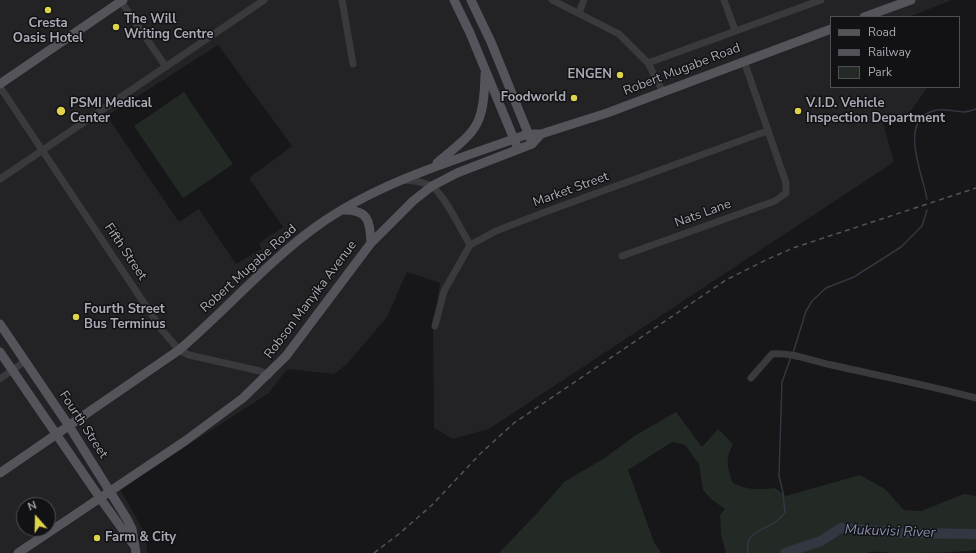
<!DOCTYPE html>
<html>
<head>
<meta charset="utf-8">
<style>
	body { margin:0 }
	#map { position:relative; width:976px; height:553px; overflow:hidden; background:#171618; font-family:"Nunito Sans",sans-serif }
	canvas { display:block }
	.legend { position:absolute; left:830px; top:16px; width:130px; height:72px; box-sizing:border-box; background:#121113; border:1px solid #4f4e54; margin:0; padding:5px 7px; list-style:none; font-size:12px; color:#aaaab6 }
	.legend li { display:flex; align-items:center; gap:8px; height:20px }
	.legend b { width:20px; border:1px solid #4f4e54 }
	.north { position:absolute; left:16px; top:497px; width:40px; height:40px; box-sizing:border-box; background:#121113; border:1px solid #4f4e54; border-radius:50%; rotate:340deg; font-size:11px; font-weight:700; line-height:16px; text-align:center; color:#aaaab6 }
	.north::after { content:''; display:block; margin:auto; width:14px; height:18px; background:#ddd449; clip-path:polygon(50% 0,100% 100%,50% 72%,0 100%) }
</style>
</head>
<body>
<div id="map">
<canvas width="976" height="553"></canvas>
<ul class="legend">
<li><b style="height:5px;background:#55545b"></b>Road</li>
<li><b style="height:5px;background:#535359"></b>Railway</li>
<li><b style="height:11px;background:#232a26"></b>Park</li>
</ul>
<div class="north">N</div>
</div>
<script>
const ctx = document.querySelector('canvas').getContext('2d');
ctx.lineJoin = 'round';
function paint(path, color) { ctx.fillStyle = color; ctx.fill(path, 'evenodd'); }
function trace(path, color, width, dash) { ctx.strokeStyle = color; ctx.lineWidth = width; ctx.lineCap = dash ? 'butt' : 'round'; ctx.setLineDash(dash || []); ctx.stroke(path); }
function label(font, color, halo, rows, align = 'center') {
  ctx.font = font + ' "Nunito Sans",sans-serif'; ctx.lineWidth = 3; ctx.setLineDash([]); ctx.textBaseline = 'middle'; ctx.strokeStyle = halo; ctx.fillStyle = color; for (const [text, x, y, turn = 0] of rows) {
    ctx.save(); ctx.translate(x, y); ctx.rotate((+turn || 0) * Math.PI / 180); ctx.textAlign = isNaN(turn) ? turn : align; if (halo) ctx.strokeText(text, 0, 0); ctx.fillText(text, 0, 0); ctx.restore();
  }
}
const built = new Path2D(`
	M0,0H952L909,17H831V87H928L908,115L883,123L894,162L489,429L453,439L434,428L433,326L440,283L407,272L387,317L347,364L334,374L287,369L269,393L120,489L146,535L147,553H0ZM218,45L292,146L249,178L283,227L259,243L261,249L236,264L199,209L179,222L107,116ZM24,505H48V529H24Z`);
const green = new Path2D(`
	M184,92L233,164L183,198L134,126Z
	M676,412L702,447L718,429L733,444C725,460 727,467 733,483C748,490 759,490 775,488L786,496L860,475L885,489L904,510L921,511L964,494L976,496V550C952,553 924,553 899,553C887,553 877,550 866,553H726L721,534L720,515L725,509L711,499L703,490L699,464L685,445L672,442L628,470L654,542L661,553H499L539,511L564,482L603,459L636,435Z`);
const stream = new Path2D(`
	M927,199C923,174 896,118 937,110C952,108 961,116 976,109
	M793,353L806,311L812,301L826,288L854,277L901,247L922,226L927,210
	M748,553C745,531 761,532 775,522C779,520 782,516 785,513L783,493L779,476L782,382L791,357`);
const river = new Path2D(`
	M785,553L821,541L841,528L905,533L976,534`);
const minor = new Path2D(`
	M120,0L166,67
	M342,0L353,64
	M552,0L619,34L648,63L663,92
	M724,0L735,30
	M579,13L584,0
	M648,63L821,0
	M0,87L162,330L179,350L189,355L260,371L269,375
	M0,179L264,0
	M404,180C413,181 423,181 431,186C444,193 462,232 470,245
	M622,256L775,201L786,193V183L744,61
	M435,326L444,291L470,245L496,231L545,212L767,131
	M751,378L772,354C792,352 812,361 832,365C880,376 928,385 976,398
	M0,379L25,361`);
const major = new Path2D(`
	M454,0L470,33L516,144
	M471,0L491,42L530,138
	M864,17L911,0
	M0,84L123,0
	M437,163C476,130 484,128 485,74
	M344,210C368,210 370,220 371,243
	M0,324L69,426L127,519L132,529L136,553
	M0,352L100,498L133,544
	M0,473L179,350C226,310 267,262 317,226C380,181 456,160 528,134H541L607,113L831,29
	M18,553L185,441L243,398L286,356L371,243L413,201L432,186L457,173L532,144L541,134`);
const rail = new Path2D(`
	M374,553L400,533L432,505L480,454L514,423L726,280L768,259L793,248L976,188`);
const markers = [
	[48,10,4,"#ddd449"],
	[116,27,4,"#ddd449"],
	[620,75,4,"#ddd449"],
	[574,98,4,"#ddd449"],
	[61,111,5,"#ddd449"],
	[798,111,4,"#ddd449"],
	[76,317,4,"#ddd449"],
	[97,538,4,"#ddd449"]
];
const poiNames = [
	["The Will",124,20],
	["Writing Centre",124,35],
	["Cresta",48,24,"center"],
	["Oasis Hotel",48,39,"center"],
	["ENGEN",612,75,"right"],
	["Foodworld",566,98,"right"],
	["PSMI Medical",70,104],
	["Center",70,119],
	["V.I.D. Vehicle",806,104],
	["Inspection Department",806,119],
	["Fourth Street",84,310],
	["Bus Terminus",84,325],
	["Farm & City",105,538]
];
const streetNames = [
	["Robert Mugabe Road",682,70,-21],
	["Market Street",571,190,-20],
	["Nats Lane",703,214,-20],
	["Fifth Street",125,252,56],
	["Robert Mugabe Road",249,269,-42],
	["Robson Manyika Avenue",311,300,-53],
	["Fourth Street",83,425,57]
];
const waterNames = [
	["Mukuvisi River",890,532,2]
];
paint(built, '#232225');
paint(green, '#232a26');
trace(stream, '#333741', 1.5);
trace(river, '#333741', 10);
trace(minor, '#3a3a3e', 7);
trace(major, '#55545b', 9);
trace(rail, '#535359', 1.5, [5, 4]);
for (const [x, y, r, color] of markers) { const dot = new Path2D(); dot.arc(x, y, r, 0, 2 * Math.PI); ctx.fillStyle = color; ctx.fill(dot); trace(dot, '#121113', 1.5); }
label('bold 13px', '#aaaab6', '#121113', poiNames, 'left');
label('13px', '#aaaab6', '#121113', streetNames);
label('italic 14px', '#858fad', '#121113', waterNames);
</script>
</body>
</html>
